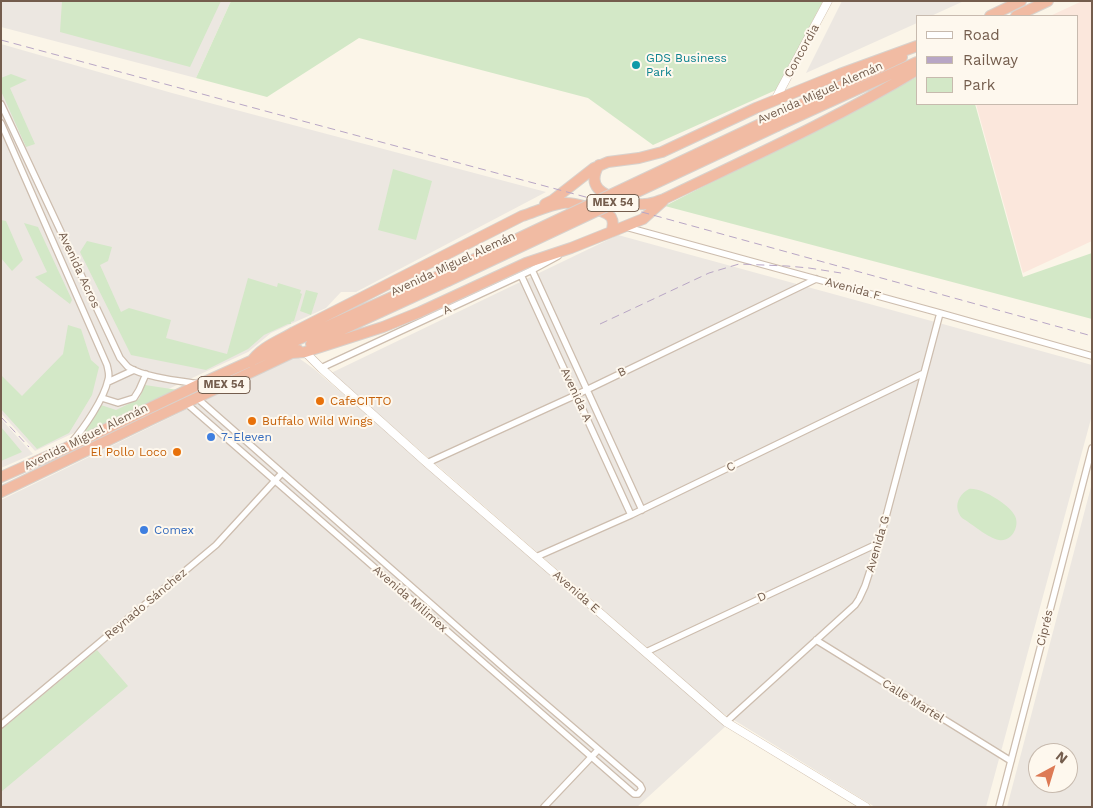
<!DOCTYPE html>
<html>
<head>
<meta charset="utf-8">
<style>
	body { margin:0 }
	#map { position:relative; width:1093px; height:808px; overflow:hidden; background:#fbf5e8; font-family:"Work Sans",sans-serif }
	canvas { display:block }
	.frame { position:absolute; inset:0; border:2px solid #745d4d; pointer-events:none }
	.legend { position:absolute; left:916px; top:15px; width:162px; height:90px; box-sizing:border-box; background:#fef8ee; border:1px solid #c7baae; margin:0; padding:6px 9px; list-style:none; font-size:15px; color:#745d4d }
	.legend li { display:flex; align-items:center; gap:10px; height:25px }
	.legend b { width:25px; border:1px solid #c7baae }
	.north { position:absolute; left:1028px; top:743px; width:50px; height:50px; box-sizing:border-box; background:#fef8ee; border:1px solid #c7baae; border-radius:50%; rotate:39deg; font-size:14px; font-weight:700; line-height:20px; text-align:center; color:#745d4d }
	.north::after { content:''; display:block; margin:auto; width:18px; height:22px; background:#dd7a55; clip-path:polygon(50% 0,100% 100%,50% 72%,0 100%) }
</style>
</head>
<body>
<div id="map">
<canvas width="1093" height="808"></canvas>
<div class="frame"></div>
<ul class="legend">
<li><b style="height:6px;background:#fff"></b>Road</li>
<li><b style="height:6px;background:#b8a6c5"></b>Railway</li>
<li><b style="height:14px;background:#d3e8c7"></b>Park</li>
</ul>
<div class="north">N</div>
</div>
<script>
const ctx = document.querySelector('canvas').getContext('2d');
ctx.lineJoin = 'round';
function paint(path, color) { ctx.fillStyle = color; ctx.fill(path, 'evenodd'); }
function trace(path, color, width, dash) { ctx.strokeStyle = color; ctx.lineWidth = width; ctx.lineCap = dash ? 'butt' : 'round'; ctx.setLineDash(dash || []); ctx.stroke(path); }
function label(font, color, halo, rows, align = 'center') {
  ctx.font = font + ' "Work Sans",sans-serif'; ctx.lineWidth = 4; ctx.setLineDash([]); ctx.textBaseline = 'middle'; ctx.strokeStyle = halo; ctx.fillStyle = color; for (const [text, x, y, turn = 0] of rows) {
    ctx.save(); ctx.translate(x, y); ctx.rotate((+turn || 0) * Math.PI / 180); ctx.textAlign = isNaN(turn) ? turn : align; if (halo) ctx.strokeText(text, 0, 0); ctx.fillText(text, 0, 0); ctx.restore();
  }
}
const commercial = new Path2D(`
	M1092,1V241L1023,273L976,104H1077V16H1050L1080,2Z`);
const industrial = new Path2D(`
	M1,1H231L196,78L1,27Z
	M842,1H964L931,16H917V23L806,73Z
	M1,44L172,93L546,192L356,292H341L326,308L271,333L248,352L35,451L1,413Z
	M618,235L1092,365V415L986,807H875L721,712L331,373Z
	M296,356L314,369L727,725L637,807H1V500Z
	M1,419L33,454L1,468Z
	M1092,483V807H1007L1032,712ZM1038,753H1068V783H1038Z`);
const green = new Path2D(`
	M62,1H221L190,67L60,32Z
	M231,1H823L776,90L653,145L588,98L359,38L267,97L196,78Z
	M11,74L27,80L10,88L35,144L26,147L1,91V78Z
	M917,77V104H975L1023,277L1092,253V319L665,206Z
	M393,169L432,181L416,240L378,230Z
	M1,220L6,221L23,260L12,271L1,258Z
	M24,223L38,227L72,300L70,304L35,277L47,272Z
	M87,241L112,247L108,261L100,265L121,312L129,308L171,320L166,338L227,354L248,278L277,287L278,283L301,290L300,293L302,294L294,321L291,322V324H288L264,335L248,349L206,370L131,355L80,252Z
	M306,290L318,293L311,315L300,311Z
	M68,325L81,329L91,360L99,367L92,395L69,433L37,449L1,409V375L22,396L63,354Z
	M145,385L178,390L81,436L101,405L116,410L139,399Z
	M1,427L22,452L1,461Z
	M969,489C981,487 1010,505 1015,516C1020,526 1012,542 999,540C988,538 972,524 962,518C953,507 958,495 969,489Z
	M97,650L128,686L1,792V730Z`);
const street = new Path2D(`
	M1,104L120,358C123,361 125,364 128,367C143,377 180,381 199,384
	M1,123L107,365C108,370 110,375 108,380C104,399 84,428 71,443
	M626,227L940,313L1092,356
	M532,270L642,510
	M521,275L631,515
	M321,368L532,270L558,256
	M108,382L134,370
	M102,398L118,403L134,398L139,390L146,374
	M186,403L634,794H638L642,789L640,785L512,675L197,398
	M427,463L576,395L816,279
	M536,557L631,515L924,373
	M816,640L1011,761
	M646,652L879,543
	M726,722L855,605L859,599L865,586L879,543L940,313
	M1,725L216,545L282,473
	M544,807L598,750
	M999,807L1092,448`);
const secondary = new Path2D(`
	M775,100L828,1
	M305,352L321,368L427,463L726,722L866,807`);
const highway = new Path2D(`
	M990,16L1021,1
	M1016,16L1048,1
	M773,118L902,57
	M777,126L917,62
	M599,165C586,187 603,195 621,200C629,203 637,205 645,204C652,204 658,201 664,199C749,158 836,119 917,70
	M545,204L553,200L594,168L608,162L639,158L662,152L756,108L840,74L917,46
	M611,232L643,219L663,201
	M311,344L448,281
	M251,362C261,347 279,341 294,332L522,216C535,212 549,205 563,203C572,202 605,210 611,217C614,222 613,227 611,232L571,248L526,263L420,312L383,327L305,352L292,353
	M1,477L66,448L200,384L445,273
	M1,492L152,419L298,350`);
const rail = new Path2D(`
	M1,40L649,214L1092,336
	M600,324L709,273L739,264L787,266L809,268L841,273
	M1,417L29,447`);
const highwayBridge = new Path2D(`
	M445,273L773,118
	M448,281L777,126`);
const markers = [
	[636,65,5,"#0f9aa8"],
	[320,401,5,"#e8710a"],
	[252,421,5,"#e8710a"],
	[211,437,5,"#3f7fe0"],
	[177,452,5,"#e8710a"],
	[144,530,5,"#3f7fe0"]
];
const shields = [
	[613,203,52],
	[224,385,52]
];
const shieldNames = [
	["MEX 54",613,203],
	["MEX 54",224,385]
];
const streetNames = [
	["Concordia",802,51,-61],
	["Avenida Miguel Alemán",820,93,-24],
	["Avenida Miguel Alemán",453,264,-25],
	["Avenida Acros",79,270,65],
	["Avenida F",853,289,15],
	["A",447,310,-25],
	["B",622,372,-26],
	["Avenida A",576,395,65],
	["Avenida Miguel Alemán",86,437,-26],
	["C",731,467,-26],
	["Avenida G",878,544,-74],
	["Avenida E",576,592,41],
	["D",762,597,-25],
	["Avenida Milimex",410,599,41],
	["Reynado Sánchez",146,604,-40],
	["Ciprés",1045,628,-76],
	["Calle Martel",913,701,32]
];
const cultureNames = [
	["GDS Business",646,58],
	["Park",646,72]
];
const foodNames = [
	["CafeCITTO",330,401],
	["Buffalo Wild Wings",262,421],
	["El Pollo Loco",167,452,"right"]
];
const shopNames = [
	["7-Eleven",221,437],
	["Comex",154,530]
];
paint(commercial, '#fbe7dc');
paint(industrial, '#ece7e1');
paint(green, '#d3e8c7');
trace(street, '#cdbdae', 8);
trace(secondary, '#cfbeac', 9);
trace(highway, '#d8d2cd', 12);
trace(street, '#fff', 5.5);
trace(secondary, '#fff', 8);
trace(highway, '#f1bba3', 10);
trace(rail, '#b8a6c5', 1, [8, 5]);
trace(highwayBridge, '#d8d2cd', 12, []);
trace(highwayBridge, '#f1bba3', 10);
for (const [x, y, r, color] of markers) { const dot = new Path2D(); dot.arc(x, y, r, 0, 2 * Math.PI); ctx.fillStyle = color; ctx.fill(dot); trace(dot, '#fef8ee', 2); }
for (const [x, y, w] of shields) { const box = new Path2D(); box.roundRect(x - w / 2, y - 8.5, w, 17, 4); ctx.fillStyle = '#fef8ee'; ctx.fill(box); trace(box, '#745d4d', 1); }
label('bold 11px', '#745d4d', null, shieldNames);
label('12px', '#745d4d', '#fef8ee', streetNames);
label('12px', '#0d838f', '#fef8ee', cultureNames, 'left');
label('12px', '#c56008', '#fef8ee', foodNames, 'left');
label('12px', '#366cbe', '#fef8ee', shopNames, 'left');
</script>
</body>
</html>
